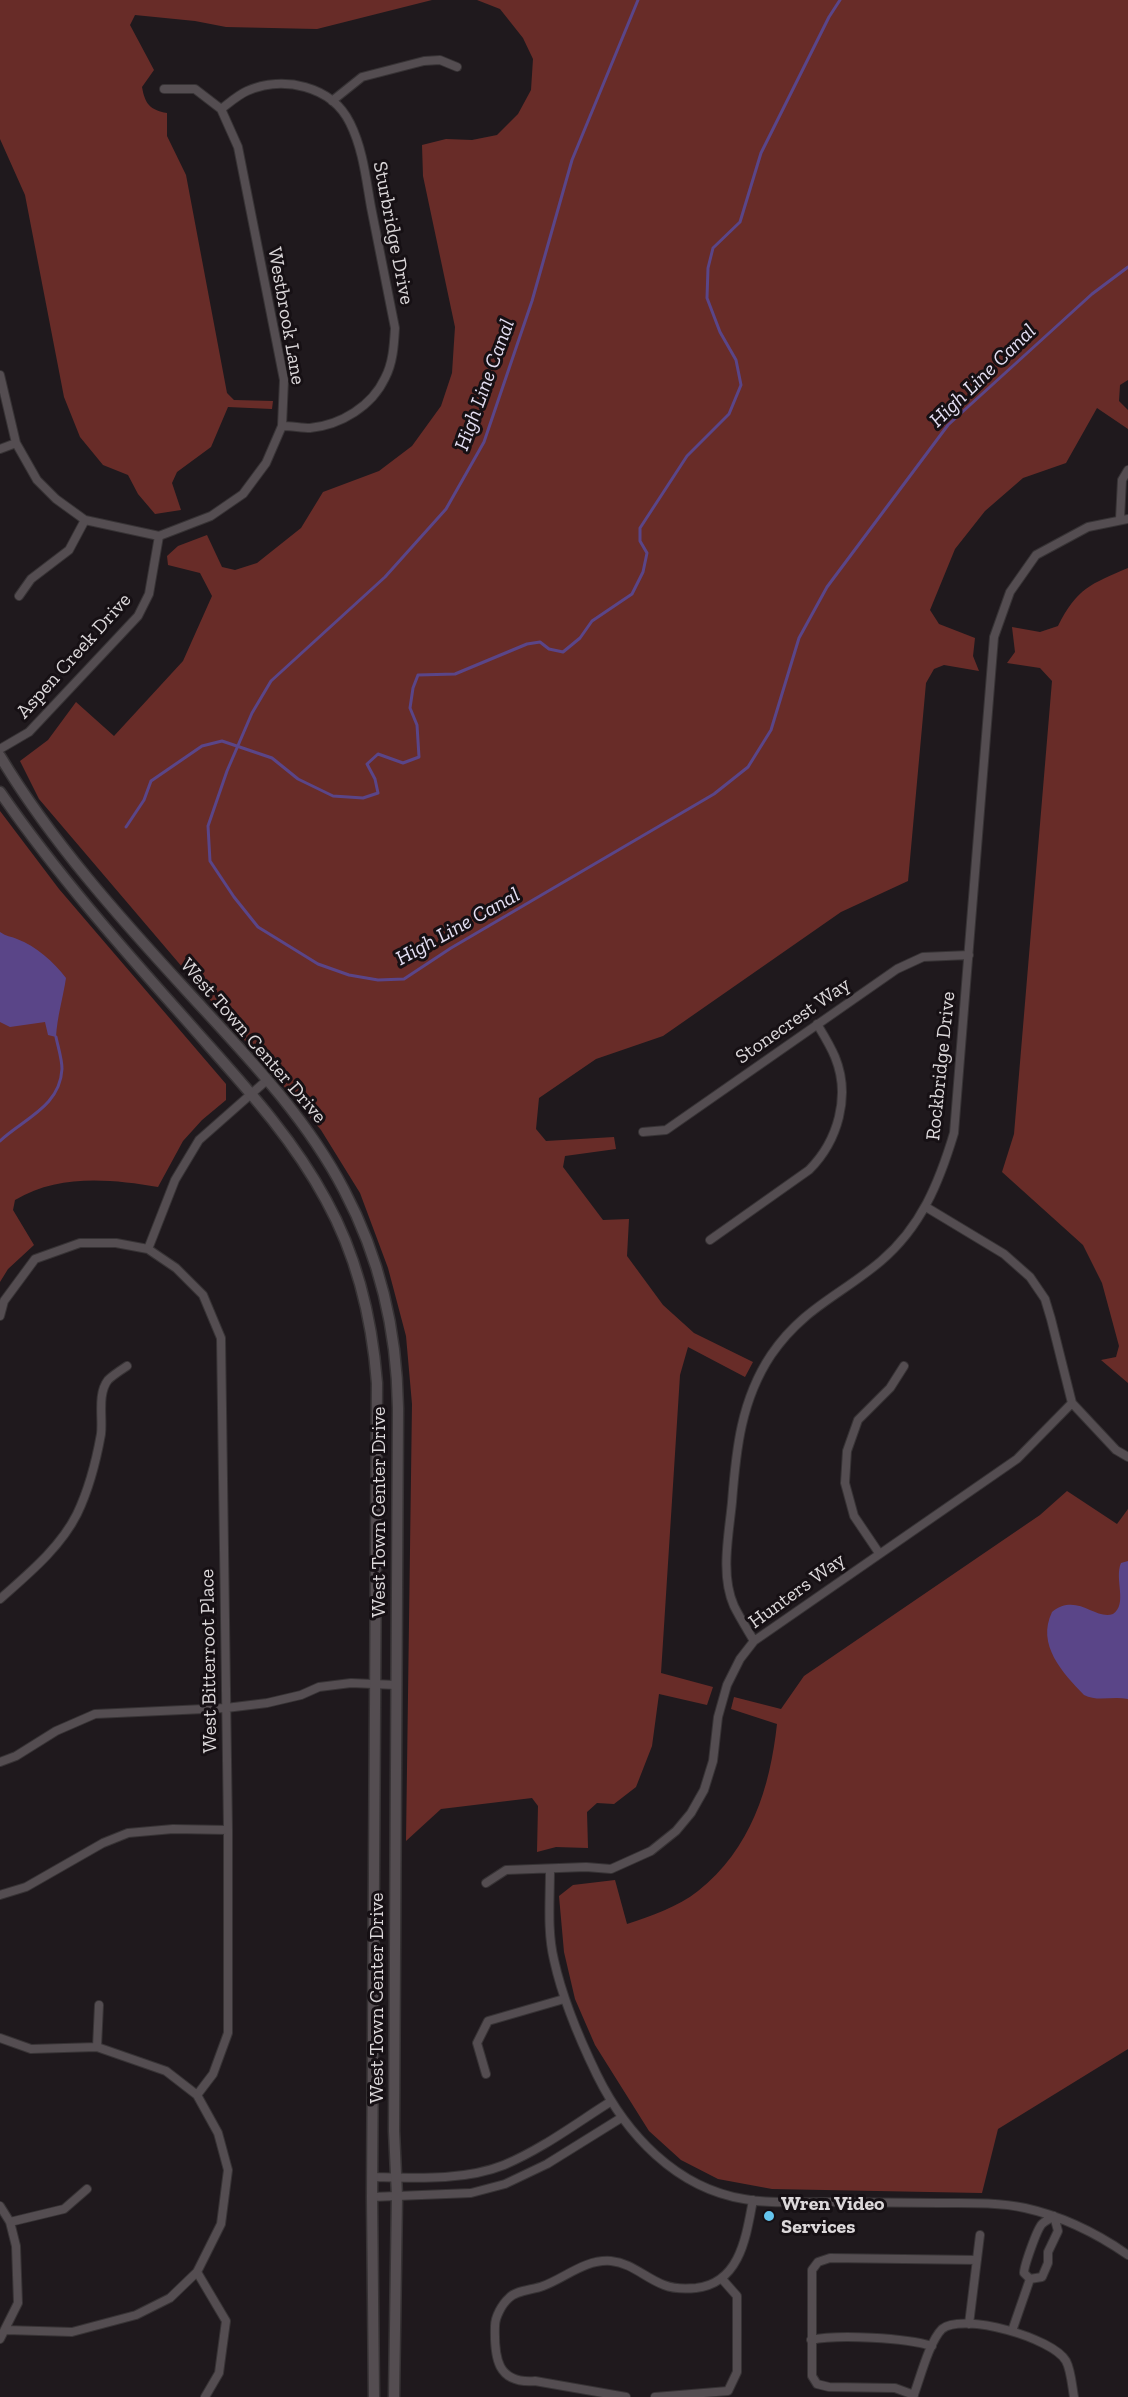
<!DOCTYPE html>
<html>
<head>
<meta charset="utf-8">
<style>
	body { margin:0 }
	canvas { display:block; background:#1f191d }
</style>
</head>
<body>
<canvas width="1128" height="2397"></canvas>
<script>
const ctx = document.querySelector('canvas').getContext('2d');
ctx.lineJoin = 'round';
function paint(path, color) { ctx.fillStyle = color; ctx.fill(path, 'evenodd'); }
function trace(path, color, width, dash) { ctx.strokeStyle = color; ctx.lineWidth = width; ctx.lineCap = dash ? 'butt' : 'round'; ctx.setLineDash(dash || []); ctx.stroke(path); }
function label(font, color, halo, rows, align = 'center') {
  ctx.font = font + ' "Zilla Slab",serif'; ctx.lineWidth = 6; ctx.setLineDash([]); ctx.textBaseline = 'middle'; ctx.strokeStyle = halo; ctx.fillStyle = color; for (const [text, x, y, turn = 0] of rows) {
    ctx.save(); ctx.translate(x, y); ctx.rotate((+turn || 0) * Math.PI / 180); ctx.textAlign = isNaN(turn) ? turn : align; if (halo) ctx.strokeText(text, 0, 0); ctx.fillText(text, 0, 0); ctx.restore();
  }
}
const green = new Path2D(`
	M0,0H432L317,29L226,27L195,21L135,15L130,25L154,70L142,87C145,104 150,110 167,113V136L186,175L227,393L234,400L273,401L272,409L228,407L211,447L177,472L172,483L181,510L155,514L138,494L128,475L103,465L80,437L64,397L25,195L0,139Z
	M477,0H1128V380L1120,385L1119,401L1128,410V429L1097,408L1066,463L1023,478L985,511L955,549L930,610L939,624L975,638L973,656L979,671L944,665L934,669L926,683L908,881L841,912L663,1036L596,1059L539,1098L536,1129L546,1141L614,1137L616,1149L565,1156L563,1167L603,1220L629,1219L627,1256L663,1305L694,1333L753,1362L745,1377L688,1347L680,1375L661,1673L713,1687L707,1705L659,1694L652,1746L636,1787L614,1804L597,1803L587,1812L588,1848L556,1847L537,1852L538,1806L532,1798L441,1809L406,1841L412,1404L406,1336L388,1268L360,1193L321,1130L39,799L20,761L48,740L76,702L114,736L183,661L212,596L200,573L168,565L167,556L178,546L207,535L222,567L235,570L257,563L301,528L323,492L379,471L412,446L441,406L452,373L455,327L423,176L422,145L446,139L472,140L497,135L518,114L531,90L533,59L523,38L500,9Z
	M1128,568V1383L1101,1360L1116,1357L1119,1346L1102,1283L1083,1245L1002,1172L1014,1134L1052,681L1040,668L1007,663L1015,652L1012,627L1040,632L1058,626C1077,588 1091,584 1128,568Z
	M0,811L59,889L226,1084V1100L202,1120L183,1141L158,1187C110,1179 59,1174 15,1200L13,1210L34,1245L8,1269L0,1282Z
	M1067,1491L1117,1524L1128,1509V2049L998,2129L982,2193L772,2189L718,2179L681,2160L649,2131L595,2045L575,1999L564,1952L559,1896L573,1885L615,1880L627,1924C651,1916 678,1907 698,1891C751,1849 770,1788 777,1724L731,1709L734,1697L781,1709L804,1676L1040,1515Z`);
const water = new Path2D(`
	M0,932C7,937 10,936 17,939C36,946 54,962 66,978C63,998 57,1017 56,1037L48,1035L45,1022L10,1027L0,1022Z
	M1128,1561V1699C1112,1696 1097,1702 1084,1695C1063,1673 1036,1645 1052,1612C1077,1592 1096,1621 1113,1614C1128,1604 1114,1579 1121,1563Z`);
const stream = new Path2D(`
	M638,0L572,160L532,301L484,442L446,509L385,577L271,681L252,713L227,771L208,826L210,861L234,897L258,927L318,964L349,975L378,980L404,979L451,948L714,794L748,767L771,730L799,638L827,587L948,425L1092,294L1128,267
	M126,827L144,800L151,781L202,746L222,741L272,758L298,779L333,796L363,798L378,793L375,779L367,764L378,754L403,763L419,757L417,725L410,708L413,688L418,675L455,674L527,644L540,642L549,649L563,652L580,638L592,621L632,594L643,572L647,553L640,541V528L687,456L729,414L741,385L736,360L720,332L707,298L708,268L713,248L740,222L761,153L829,17L840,0
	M0,1141C23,1119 60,1107 62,1069C62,1059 58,1047 56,1037`);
const minor = new Path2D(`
	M332,101L362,77L424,61L440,60L457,67
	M221,109C229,103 238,95 247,91C283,75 332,86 350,123C363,149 366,179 371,207C379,247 387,288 395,328C394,345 393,363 385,378C372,406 341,425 310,428C302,428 291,426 282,426
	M0,375L16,443L37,480L56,499L85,520L159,536L211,516L243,494L266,463L282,426L284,380L238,147L221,109L195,89H164
	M0,449L16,443
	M1120,519L1122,480L1128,470
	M19,596L31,579L69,550L85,520
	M0,749L29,732L138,616L149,594L159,536
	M643,1132L666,1130L897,969L923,957L969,955
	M926,1207L1004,1254L1030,1277L1045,1299L1051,1319L1072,1403L1116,1450L1128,1457
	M710,1240L809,1170C838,1141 851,1096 835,1057C830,1045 823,1034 817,1024
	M148,1249L175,1180L199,1140L267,1080
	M0,1316L4,1301L35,1259L80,1243H116L148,1249L176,1268L203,1295L221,1338L228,1830V2033L213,2074L197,2095
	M879,1553L854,1516L845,1483L847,1451L858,1420L890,1388L904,1366
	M0,1599C28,1574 60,1548 77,1514C89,1489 96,1462 101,1434C103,1418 97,1394 108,1380C113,1375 121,1370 127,1366
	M754,1641C747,1629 740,1618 734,1606C720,1575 729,1534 732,1502C736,1450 741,1400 771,1355C803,1308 841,1295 881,1261C921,1227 939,1183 954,1133L994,637L1010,592L1036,555L1088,527L1128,519
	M0,1762L16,1756L56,1731L95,1714L226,1708L267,1703L301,1695L319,1687L351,1683L396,1685
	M550,1870C550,1900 547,1931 554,1960C563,2001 579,2038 597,2075C626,2134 676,2188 744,2199C771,2204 799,2202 826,2202C864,2202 901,2203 939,2203C967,2203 998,2202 1025,2208C1061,2216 1098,2234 1128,2255
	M486,1883L506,1870L586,1867L611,1869L651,1851L676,1831L691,1813L704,1790L713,1761L718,1717L727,1685L740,1659L754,1641L1017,1459L1072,1403
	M0,1895L26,1887L103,1843L128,1833L173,1829L228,1830
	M0,2038L31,2049L97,2047L166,2071L197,2095L218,2133L228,2170L221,2224L197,2272L170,2298L136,2315L72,2332L6,2330
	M97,2047L99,2005
	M486,2074L477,2043L488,2021L564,1999
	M372,2177C415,2178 464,2181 504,2165C542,2149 575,2124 610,2102
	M372,2197L471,2193L505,2184L547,2164L621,2118
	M0,2206L10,2222L16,2246L18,2303L0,2339
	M1054,2216L1058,2231L1048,2252V2263L1042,2277L1030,2279L1024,2273C1024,2266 1037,2229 1042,2224C1045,2221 1050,2219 1054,2216Z
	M10,2222L64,2209L87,2189
	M197,2272L226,2321L219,2373L205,2397
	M969,2324L980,2235
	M1012,2331L1030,2279
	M811,2340C838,2334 906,2338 932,2346
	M914,2395L895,2388L829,2387L817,2384L812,2376V2270L818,2262L830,2258L977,2260
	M626,2397L535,2381C497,2384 494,2358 495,2326C495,2317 502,2304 509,2298C516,2290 533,2290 543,2286C565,2278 585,2259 611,2261C632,2263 645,2278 664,2285C674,2289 685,2289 696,2288C740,2283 746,2237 753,2200
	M655,2397L728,2391L737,2372V2296L722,2279
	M913,2397C920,2379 929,2342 942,2329C963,2312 1053,2338 1066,2361C1071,2370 1072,2386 1074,2397`);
const tertiary = new Path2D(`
	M0,756C51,841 120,918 187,991C244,1053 305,1115 344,1190C380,1258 397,1331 398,1408L394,2131L397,2196L394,2397
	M0,792C56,873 121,947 187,1021C237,1078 290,1133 326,1200C357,1256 372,1319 377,1383L372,2197L374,2397`);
const markers = [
	[769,2216,6,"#65c5ee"]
];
const streetNames = [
	["Sturbridge Drive",393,233,79],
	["Westbrook Lane",286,316,80],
	["Aspen Creek Drive",74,656,-48],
	["Stonecrest Way",793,1021,-35],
	["West Town Center Drive",253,1041,49],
	["Rockbridge Drive",941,1066,-84],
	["West Town Center Drive",379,1512,-90],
	["Hunters Way",797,1591,-36],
	["West Bitterroot Place",209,1661,-91],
	["West Town Center Drive",377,1998,-90]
];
const poiNames = [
	["Wren Video",781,2204],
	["Services",781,2227]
];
const waterNames = [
	["High Line Canal",983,376,-44],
	["High Line Canal",485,385,-70],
	["High Line Canal",458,927,-29]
];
paint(green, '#682c28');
paint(water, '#5a4588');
trace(stream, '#5a4588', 3);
trace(minor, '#373335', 10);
trace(tertiary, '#373335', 13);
trace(minor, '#544d51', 8);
trace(tertiary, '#544d51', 10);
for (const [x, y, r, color] of markers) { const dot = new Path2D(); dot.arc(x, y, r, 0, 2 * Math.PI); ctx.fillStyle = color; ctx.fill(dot); trace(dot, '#161014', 2); }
label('20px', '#dcd8da', '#161014', streetNames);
label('bold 20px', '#dcd8da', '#161014', poiNames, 'left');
label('italic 21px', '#e4dff3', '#161014', waterNames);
</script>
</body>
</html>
